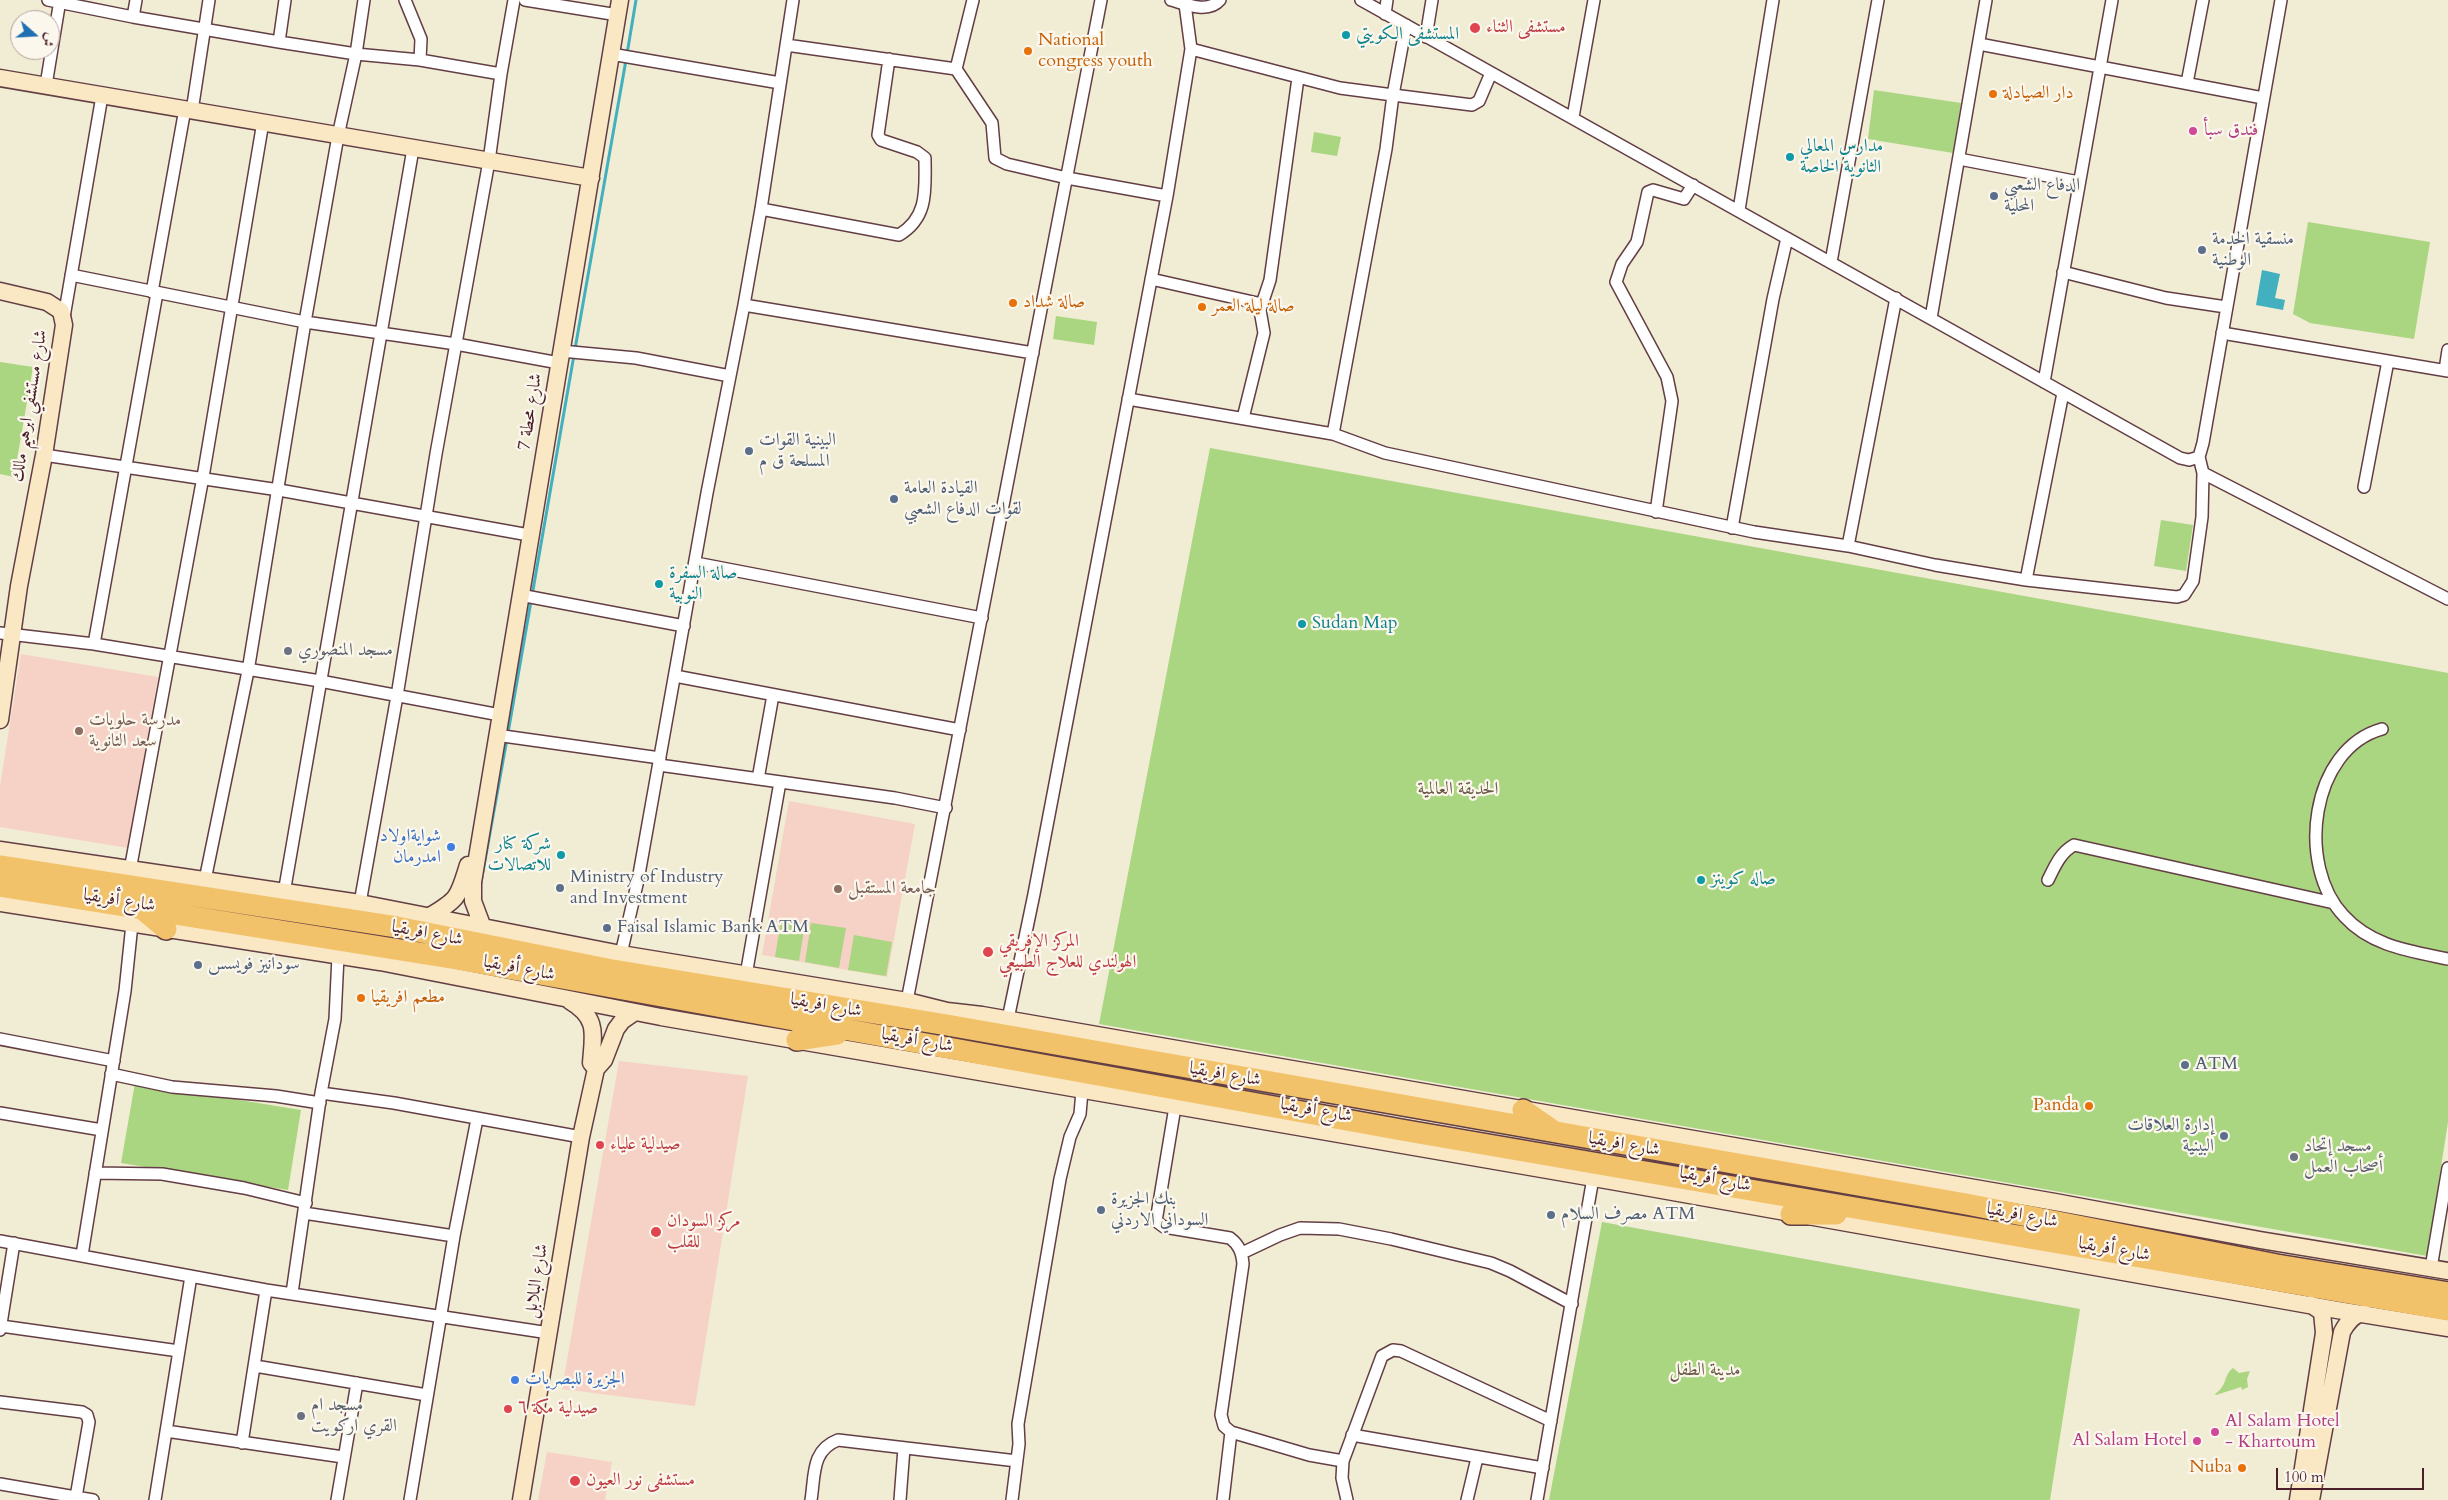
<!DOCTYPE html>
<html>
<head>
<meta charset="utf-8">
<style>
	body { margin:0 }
	#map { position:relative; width:2448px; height:1500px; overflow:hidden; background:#f1ecd4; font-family:Cardo,Amiri,serif }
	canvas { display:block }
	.north { position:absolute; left:10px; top:10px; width:50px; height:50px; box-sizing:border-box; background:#fbf7ec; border:1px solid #b4a19f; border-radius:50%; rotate:109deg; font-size:14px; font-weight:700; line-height:20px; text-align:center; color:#4a1f2b }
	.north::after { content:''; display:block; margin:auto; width:18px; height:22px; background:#1f6fb2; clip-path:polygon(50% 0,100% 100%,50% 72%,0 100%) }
	.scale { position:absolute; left:2276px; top:1468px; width:148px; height:22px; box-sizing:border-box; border:2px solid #4a1f2b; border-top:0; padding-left:6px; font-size:15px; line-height:18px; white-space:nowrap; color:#4a1f2b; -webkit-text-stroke:4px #fbf7ec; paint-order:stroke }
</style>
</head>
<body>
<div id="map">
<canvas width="2448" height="1500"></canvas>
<div class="north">ش</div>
<div class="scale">100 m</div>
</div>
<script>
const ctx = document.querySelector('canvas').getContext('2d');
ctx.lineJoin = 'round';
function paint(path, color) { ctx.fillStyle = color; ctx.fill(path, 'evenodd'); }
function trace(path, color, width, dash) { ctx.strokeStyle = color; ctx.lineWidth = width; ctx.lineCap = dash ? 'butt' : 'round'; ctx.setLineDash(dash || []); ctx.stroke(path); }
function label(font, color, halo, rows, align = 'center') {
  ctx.font = font + ' Cardo,Amiri,serif'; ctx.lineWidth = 4.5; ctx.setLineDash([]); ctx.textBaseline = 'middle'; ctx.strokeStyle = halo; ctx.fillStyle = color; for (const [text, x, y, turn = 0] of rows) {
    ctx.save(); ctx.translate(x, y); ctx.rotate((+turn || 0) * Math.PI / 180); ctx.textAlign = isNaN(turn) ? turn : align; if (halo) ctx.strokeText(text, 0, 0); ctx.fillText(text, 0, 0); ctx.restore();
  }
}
const built = new Path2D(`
	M21,654L158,677L128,848L0,827V786Z
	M789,801L915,824L887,977L762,955Z
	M619,1061L748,1076L695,1406L562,1389Z
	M547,1452L612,1462L605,1500H538Z`);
const green = new Path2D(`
	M1874,90L1961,103L1953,153L1868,139Z
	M1314,132L1341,137L1337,156L1311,152Z
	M2308,222L2430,242L2414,339L2310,323L2293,314Z
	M1056,316L1097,322L1094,345L1053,339Z
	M0,362L33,367L14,477L0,474Z
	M1210,448L2448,673V1122L2427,1256L1099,1024Z
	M2161,520L2193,525L2186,571L2154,566Z
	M781,920L805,924L799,961L775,957Z
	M811,923L846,928L839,968L805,962Z
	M854,935L892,942L886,976L848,970Z
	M135,1083L301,1110L288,1190L121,1163Z
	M1602,1222L2080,1309L2050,1500H1549Z
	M2233,1368L2239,1373L2250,1371L2247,1379L2248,1387L2242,1390L2241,1387L2216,1395L2215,1394C2228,1385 2223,1376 2233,1368Z`);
const water = new Path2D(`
	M2262,270L2280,274L2275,298L2285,300L2283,310L2256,305Z`);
const stream = new Path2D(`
	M627,54L636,0
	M575,349L626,60
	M508,733L574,355
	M480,888L507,739`);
const street = new Path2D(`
	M48,0L133,17L279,42L356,54L420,60L501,74
	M405,0L421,39L420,60
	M525,0L618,15
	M973,0L956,69L992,123L995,158L1007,164L1067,178L1167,196
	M1171,0C1186,4 1208,14 1220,0
	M1361,0L2180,458L2189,460L2199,457
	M1385,14L1387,0
	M133,17L136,0
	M1406,25L1393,95L1472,105L1479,101L1491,73
	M1426,37L1432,0
	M279,42L285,0
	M1979,44L2263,98
	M786,45L956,69
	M1191,49L1340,88L1393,95L1386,149L1333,434
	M611,54L780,83
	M2187,83L2203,0
	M46,85L60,0
	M192,111L209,0
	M1573,117L1594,0
	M1959,159L2079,182
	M761,209L899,235C929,217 925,189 925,158L917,152L881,140L878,135L889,59
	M1739,210L1773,0
	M1831,262L1878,0
	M2063,272L2166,298L2226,307
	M71,275L305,322L456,344L559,363
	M1151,279L1262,304
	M152,292L185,109
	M744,305L1033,353
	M64,317L102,96
	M1931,318L1986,0
	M2222,333L2448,371
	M561,351L636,358L730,376
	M2445,370L2448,350
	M2044,382L2112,0
	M1128,399L1333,434L1385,453L1754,532L1848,546L1935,565L2026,580L2177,597L2184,595L2193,581L2202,517L2203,473L2199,457L2203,443L2281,0
	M1243,418L1264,333L1260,310L1270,280L1298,78
	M44,455L279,490L529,535
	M2203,473L2448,599
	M2364,487L2388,361
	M1656,512L1672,401L1667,377L1616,282L1622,264L1637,242L1648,192L1653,190L1684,199L1693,185
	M1732,528L1773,299L1787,238
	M1848,546L1896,298
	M696,563L982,618
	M2026,580L2063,393
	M520,595L684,626
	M0,633L94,644L320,681L500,715
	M94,644L157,293
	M675,676L960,730
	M2382,729C2310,749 2296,866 2344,916C2371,946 2410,951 2448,959
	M496,735L660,758
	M659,765L895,798L946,808
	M758,779L773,695
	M130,870L203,477L263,122
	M205,880L248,671L305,322L338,136L356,54L364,0
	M2048,880C2055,866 2060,853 2074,845L2334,903
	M284,893L413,149
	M360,903L397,696L436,454L489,161L501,74L514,0
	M621,954L638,880L707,493L744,305L761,209L793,0
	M746,975L780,782
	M907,1001L1101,0
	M1008,1019L1034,894L1167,196L1191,49L1185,4
	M0,1039L114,1061
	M111,1074L172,1087L276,1096L320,1103
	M321,1093L394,1103L581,1137
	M1175,1107L1156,1221L1164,1227L1230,1238C1239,1245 1242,1252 1243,1264L1221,1415L1224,1426L1231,1432L1309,1455L1343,1461L1342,1478L1347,1500
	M0,1113L102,1130
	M95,1173L162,1174L244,1188L306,1203
	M304,1213L454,1236
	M0,1241L266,1290L549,1333
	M1242,1253L1280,1235L1300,1228L1339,1229L1391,1239L1491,1263L1510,1271L1572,1304
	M82,1255L125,991L132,924
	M2431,1268L2448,1168
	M292,1293L321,1093L335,1019L338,956
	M1,1326L179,1351
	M0,1330L14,1243
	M255,1366L427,1395
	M0,1402L82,1412L87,1415L89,1422L76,1497
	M166,1431L343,1457
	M1352,1435L1543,1468
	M242,1443L266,1290
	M1343,1461L1382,1356L1393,1350L1401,1351L1551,1421
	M0,1484L93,1500
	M155,1500L191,1276
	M337,1500L357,1383
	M410,1500L454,1236L477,1119
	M811,1500C815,1476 811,1450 838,1440L1017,1461
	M900,1500L904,1448
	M1012,1500L1019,1444L1018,1424L1060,1179L1070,1137L1080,1114L1082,1091
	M1223,1500L1231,1432
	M1467,1500L1477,1458
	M1537,1500L1593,1178`);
const secondary = new Path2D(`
	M0,78L591,178
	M0,291L47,302L61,311L64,325L44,455L19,586L0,720
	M0,850L360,903L621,954L907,1001L947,1011L982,1015L2055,1202L2260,1240L2448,1271
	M0,903L380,962L661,1017L1611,1181L2337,1310L2448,1328
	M430,916C459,899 458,897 468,865
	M482,925L473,901V882L620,0
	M570,1001C599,1018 593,1035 591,1063L596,1069
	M521,1500L581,1137L596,1069L604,1060L616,1029L622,1021L635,1012
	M2298,1500L2324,1333L2322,1312L2310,1304
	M2311,1500L2342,1332C2347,1323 2353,1314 2364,1313`);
const highway = new Path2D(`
	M0,866L397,927L607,969L947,1025L1966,1204L2277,1265L2448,1293
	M0,886L457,959L1407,1131L2448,1310
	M141,908L166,929
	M797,1040L837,1034
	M1523,1110L1552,1130
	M1791,1214H1836`);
const markers = [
	[1475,28,6,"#e0444e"],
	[1346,35,5,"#0f9aa8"],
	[1028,51,5,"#e8710a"],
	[1993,94,5,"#e8710a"],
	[2193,131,5,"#d1479c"],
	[1790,157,5,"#0f9aa8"],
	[1994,196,5,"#5c6f8a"],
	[2202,250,5,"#5c6f8a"],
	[1013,303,5,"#e8710a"],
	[1202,307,5,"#e8710a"],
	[749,451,5,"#5c6f8a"],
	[894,499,5,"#5c6f8a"],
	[659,584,5,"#0f9aa8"],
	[1302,624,5,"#0f9aa8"],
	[288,651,5,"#6b7280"],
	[79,731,5,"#8d6e63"],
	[451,847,5,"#3f7fe0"],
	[561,855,5,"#0f9aa8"],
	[1701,880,5,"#0f9aa8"],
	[560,888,5,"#5c6f8a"],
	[838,889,5,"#8d6e63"],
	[607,928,5,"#5c6f8a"],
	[988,952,6,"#e0444e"],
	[198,965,5,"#5c6f8a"],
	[361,998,5,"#e8710a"],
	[2185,1065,5,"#5c6f8a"],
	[2089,1106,5,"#e8710a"],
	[2224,1136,5,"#5c6f8a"],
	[600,1145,5,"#e0444e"],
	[2294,1157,5,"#6b7280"],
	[1101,1210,5,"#5c6f8a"],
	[1551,1215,5,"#5c6f8a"],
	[656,1232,6,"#e0444e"],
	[515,1380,5,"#3f7fe0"],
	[508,1409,5,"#e0444e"],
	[301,1416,5,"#6b7280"],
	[2215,1432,5,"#d1479c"],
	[2197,1441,5,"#d1479c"],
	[2242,1468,5,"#e8710a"],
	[575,1481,6,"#e0444e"]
];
const healthNames = [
	["مستشفى الثناء",1486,28],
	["المركز الإفريقي",999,942],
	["الهولندي للعلاج الطبيعي",999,963],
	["صيدلية علياء",610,1145],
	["مركز السودان",667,1222],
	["للقلب",667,1243],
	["صيدلية مكة ٦",518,1409],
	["مستشفى نور العيون",586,1481]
];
const cultureNames = [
	["المستشفى الكويتي",1356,35],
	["مدارس المعالي",1800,147],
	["الثانوية الخاصة",1800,168],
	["صالة السفرة",669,574],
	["النوبية",669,595],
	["Sudan Map",1312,624],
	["شركة كنار",551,845,"right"],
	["للاتصالات",551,866,"right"],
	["صاله كوينز",1711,880]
];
const foodNames = [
	["National",1038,41],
	["congress youth",1038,62],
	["دار الصيادلة",2003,94],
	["صالة شداد",1023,303],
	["صالة ليلة العمر",1212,307],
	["مطعم افريقيا",371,998],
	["Panda",2079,1106,"right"],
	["Nuba",2232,1468,"right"]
];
const hotelNames = [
	["فندق سبأ",2203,131],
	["Al Salam Hotel",2225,1422],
	["- Khartoum",2225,1443],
	["Al Salam Hotel",2187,1441,"right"]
];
const serviceNames = [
	["الدفاع الشعبي",2004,186],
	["المحلية",2004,207],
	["منسقية الخدمة",2212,240],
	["الوطنية",2212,261],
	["البينية القوات",759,441],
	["المسلحة ق م",759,462],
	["القيادة العامة",904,489],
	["لقوات الدفاع الشعبي",904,510],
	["Ministry of Industry",570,878],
	["and Investment",570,899],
	["Faisal Islamic Bank ATM",617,928],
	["سودانيز فويسس",208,965],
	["ATM",2195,1065],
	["إدارة العلاقات",2214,1126,"right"],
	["البينية",2214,1147,"right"],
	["بنك الجزيرة",1111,1200],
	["السوداني الاردني",1111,1221],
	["مصرف السلام ATM",1561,1215]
];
const streetNames = [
	["شارع مستشفي ابرهيم مالك",30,406,-81],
	["شارع محطة 7",531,412,-81],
	["شارع أفريقيا",119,901,9],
	["شارع افريقيا",427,934,11],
	["شارع أفريقيا",519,969,11],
	["شارع افريقيا",826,1006,10],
	["شارع أفريقيا",917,1041,10],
	["شارع افريقيا",1225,1075,10],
	["شارع أفريقيا",1316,1111,10],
	["شارع افريقيا",1624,1145,10],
	["شارع أفريقيا",1715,1180,11],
	["شارع افريقيا",2022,1216,11],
	["شارع أفريقيا",2114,1250,10],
	["شارع البلابل",537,1281,-81]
];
const worshipNames = [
	["مسجد المنصوري",298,651],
	["مسجد إتحاد",2304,1147],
	["أصحاب العمل",2304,1168],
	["مسجد ام",311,1406],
	["القري اركويت",311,1427]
];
const educationNames = [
	["مدرسة حلويات",89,721],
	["سعد الثانوية",89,742],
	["جامعة المستقبل",848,889]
];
const parkNames = [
	["الحديقة العالمية",1458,790],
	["مدينة الطفل",1705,1371]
];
const shopNames = [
	["شوايةاولاد",441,837],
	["امدرمان",441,858],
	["الجزيرة للبصريات",525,1380,"left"]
];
paint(built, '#f6d1c6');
paint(green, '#aad581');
paint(water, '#42b0bf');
trace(stream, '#42b0bf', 3);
trace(street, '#633e44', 14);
trace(secondary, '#633e44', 19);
trace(highway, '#633e44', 24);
trace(street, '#fff', 11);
trace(secondary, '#fae7c3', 16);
trace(highway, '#f2c26a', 21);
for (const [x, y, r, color] of markers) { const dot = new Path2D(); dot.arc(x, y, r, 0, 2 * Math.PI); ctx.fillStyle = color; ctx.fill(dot); trace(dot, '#fbf7ec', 2); }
label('18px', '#be3a42', '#fbf7ec', healthNames, 'left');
label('18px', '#0d838f', '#fbf7ec', cultureNames, 'left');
label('18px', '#c56008', '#fbf7ec', foodNames, 'left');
label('18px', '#b23c85', '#fbf7ec', hotelNames, 'left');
label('18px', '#4e5e75', '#fbf7ec', serviceNames, 'left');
label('18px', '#4a1f2b', '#fbf7ec', streetNames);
label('18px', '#5b616d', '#fbf7ec', worshipNames, 'left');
label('18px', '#785e54', '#fbf7ec', educationNames, 'left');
label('18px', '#675645', '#fbf7ec', parkNames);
label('18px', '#366cbe', '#fbf7ec', shopNames, 'right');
</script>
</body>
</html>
